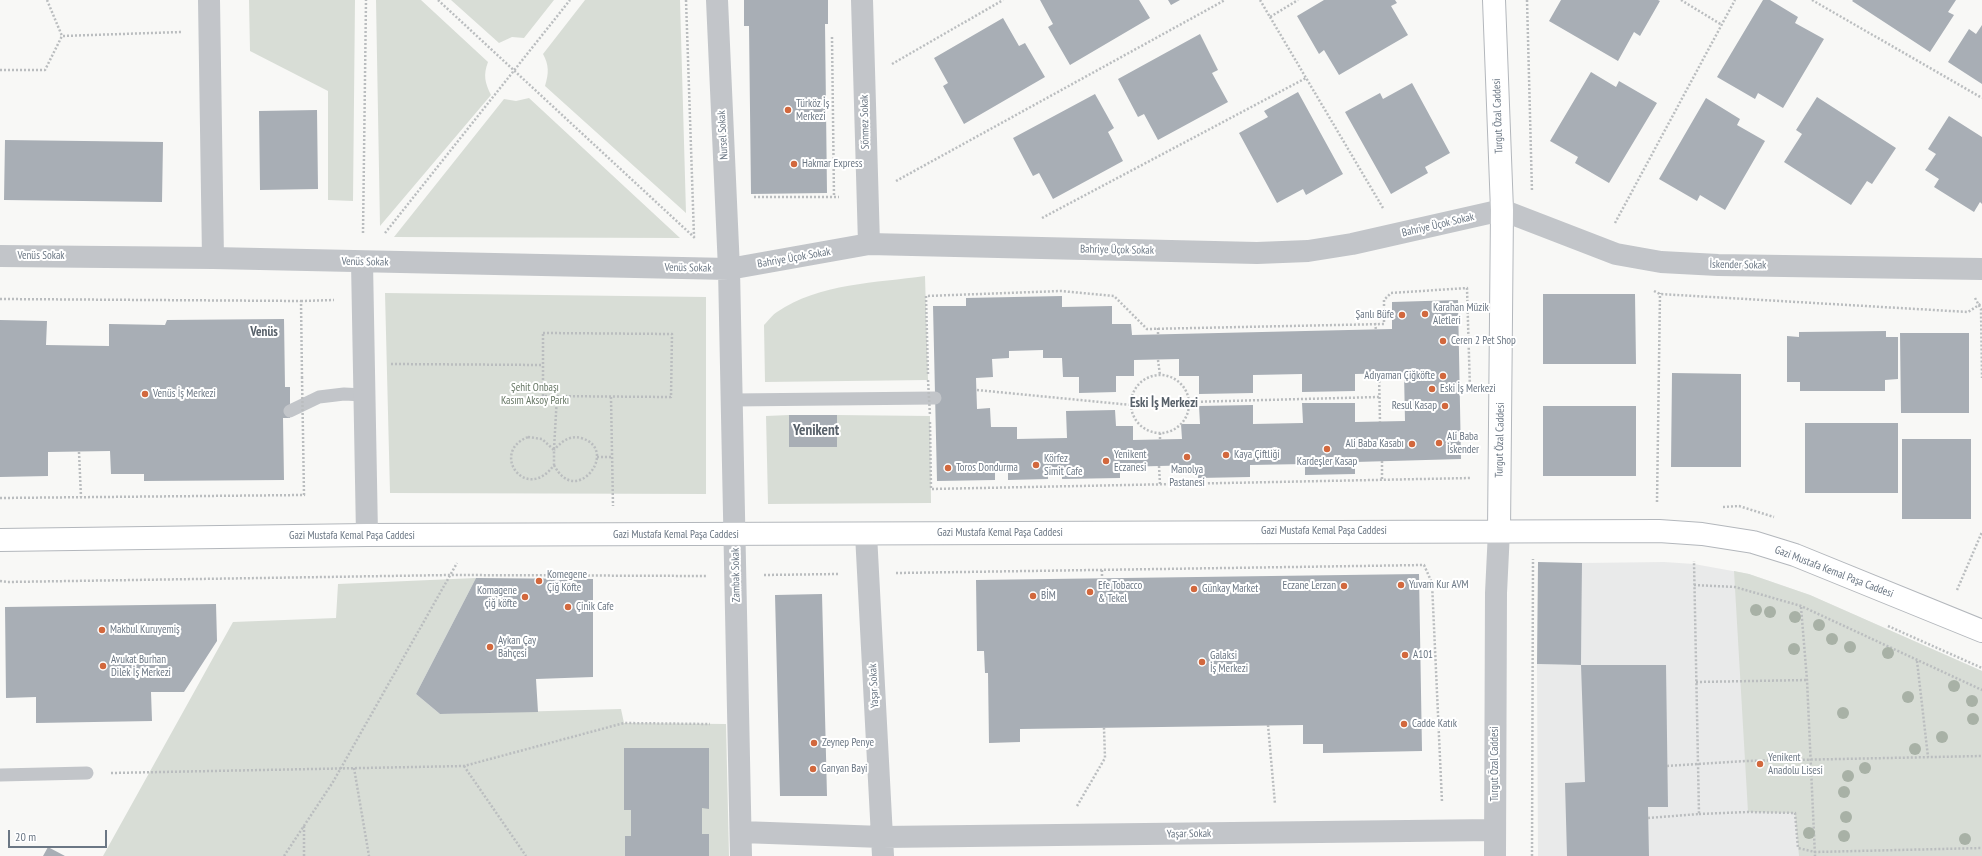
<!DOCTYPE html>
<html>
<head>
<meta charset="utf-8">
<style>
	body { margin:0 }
	#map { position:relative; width:1982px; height:856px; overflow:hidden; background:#f8f8f6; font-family:"PT Sans Narrow",sans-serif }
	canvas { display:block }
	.scale { position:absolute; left:8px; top:830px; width:99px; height:18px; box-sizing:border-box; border:2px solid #6b7784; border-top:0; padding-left:5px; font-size:12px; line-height:14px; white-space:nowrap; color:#6b7784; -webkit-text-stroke:3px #fff; paint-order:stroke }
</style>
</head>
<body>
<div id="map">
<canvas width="1982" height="856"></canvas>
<div class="scale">20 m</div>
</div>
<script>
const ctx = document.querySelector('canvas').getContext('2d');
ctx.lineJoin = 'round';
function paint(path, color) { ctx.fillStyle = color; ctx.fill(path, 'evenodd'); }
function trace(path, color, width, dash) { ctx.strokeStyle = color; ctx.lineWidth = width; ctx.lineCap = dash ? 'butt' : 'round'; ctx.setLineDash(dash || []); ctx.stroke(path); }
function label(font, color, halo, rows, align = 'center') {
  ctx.font = font + ' "PT Sans Narrow",sans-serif'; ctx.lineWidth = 4; ctx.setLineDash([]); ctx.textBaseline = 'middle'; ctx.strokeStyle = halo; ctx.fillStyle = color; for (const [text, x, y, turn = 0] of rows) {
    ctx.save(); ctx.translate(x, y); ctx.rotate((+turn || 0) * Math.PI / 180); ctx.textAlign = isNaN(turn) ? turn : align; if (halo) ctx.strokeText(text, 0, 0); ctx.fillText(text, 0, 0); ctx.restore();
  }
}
const built = new Path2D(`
	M1664,562L1694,564L1749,574L1810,595L1982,671V856H1538L1537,664L1581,665L1582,563Z`);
const green = new Path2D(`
	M249,0H355L353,201L328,200V91L250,51Z
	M376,0H421L488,62C483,75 485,83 491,95L380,226Z
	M451,0H554L524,38L512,37L499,43Z
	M585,0H680L686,213L545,86C549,73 549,65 543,54Z
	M529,98L680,238L394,237L504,99L516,101Z
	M925,276L928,380L765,382L764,325C768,321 772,315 777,312C819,283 877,283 925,276Z
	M385,293L706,297V494L390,493Z
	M789,415V447H837V415L930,416L931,503L768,504L766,416Z
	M1734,571L1749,574L1810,595L1982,671V856H1799L1795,813L1748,812Z
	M476,578L416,694L440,714L621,709L624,723L726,724L729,856H103L233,622L336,618L338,584Z`);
const building = new Path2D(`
	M744,0H828V24H825L827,193L751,194L749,26H744Z
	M1040,0H1139L1150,18L1070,65L1048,27L1053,24Z
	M1168,0H1180L1171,5Z
	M1324,0H1395L1397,3L1391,6L1408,35L1339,75L1324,50L1319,54L1297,16Z
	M1561,0H1658L1660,1L1640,36L1634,32L1618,61L1549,21Z
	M1763,0H1770L1798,17L1795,23L1824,39L1783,108L1758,93L1755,99L1717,77Z
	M1853,0H1956L1948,12L1954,15L1930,52L1852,1Z
	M1003,18L1019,46L1025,43L1045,77L964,124L943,86L948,83L934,58Z
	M1982,25V84L1948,62L1969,29L1976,34Z
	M1200,34L1218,70L1212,73L1228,102L1158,140L1144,114L1138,117L1118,79Z
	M1591,72L1616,87L1619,81L1657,103L1609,183L1575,163L1578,157L1550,141Z
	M1412,83L1450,153L1425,167L1428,173L1391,194L1345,112L1380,93L1383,99Z
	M1298,92L1343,174L1306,195L1303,189L1277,203L1239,133L1268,117L1264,111Z
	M1095,94L1114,128L1108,132L1123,161L1053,199L1039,173L1033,176L1013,138Z
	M1817,97L1896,148L1872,184L1867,181L1851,205L1784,162L1802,134L1796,130Z
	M1706,98L1740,119L1737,125L1765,141L1725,210L1700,195L1697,201L1659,179Z
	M317,110L318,189L260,190L259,111Z
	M1949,116L1982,137V204L1980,202L1974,212L1934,187L1939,179L1925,170L1936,154L1928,149Z
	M5,140L163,142L162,202L4,200Z
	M1543,294H1635L1636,364H1543Z
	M1062,296V307L1112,306V324H1131L1132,335L1392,329V302L1458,300L1461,459L1355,462V474L1305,475V464L1250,465V477L1198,478V465L1120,467V478L1062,479V469H1048V479L1008,480V469H995V480L937,481L933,306H966V298ZM1043,350V358H1062L1063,377H1079V393L1116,392V376H1134V360L1179,359V376H1199V394L1253,393V375L1302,374V392L1355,391V374L1404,373L1405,421L1355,422V403H1302L1303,423L1253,424V405L1199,406L1200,424H1181L1182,439L1133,440V426H1116L1115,410L1066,411L1067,438L1017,439V427H991L990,408L977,409L976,378L993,377L992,359L1009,358V351Z
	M284,319L285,387H290V418H283L284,480L144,481V474H111L110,451L48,452V476L0,477V320L47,321L46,345L109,346V324L165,325L167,320Z
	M1886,331V337H1898V379L1885,380V391H1800V382H1787V336L1799,337V332Z
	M1900,333H1969V413H1901Z
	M1672,373L1741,374V467H1671Z
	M1543,406H1636V476H1543Z
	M789,415H837V447H789Z
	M1805,423H1898V493H1805Z
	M1902,439H1971V519H1902Z
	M1538,562L1582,563L1581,665L1537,664Z
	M1419,574L1422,751L1323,753V744H1303V725L1020,729V742L989,743L988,673H985L984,651H977L976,580Z
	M476,578L593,579V677L536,679L538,712L440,714L416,694Z
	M822,594L827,796H780L775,595Z
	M216,604L217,641L184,692H151L152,721L36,723V697L6,698L5,607Z
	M1581,665H1666L1668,807H1648L1649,856H1567L1565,783L1585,782Z
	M624,748H709V809L702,808V834H709V856H625V836H631V810H624Z
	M48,847L65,856H43Z`);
const path = new Path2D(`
	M47,0L62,36L181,32
	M438,0L696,239
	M686,0L694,236
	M1260,0L1270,17L1298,0
	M1527,0L1532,192
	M1681,0L1722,25
	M1812,0L1982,98
	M1270,17L1383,208
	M832,37L834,197
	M892,64L1003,0
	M0,70H45L62,36
	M896,181L1225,0
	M754,197H839
	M1042,218L1306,78
	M1615,223L1735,0
	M363,233L366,0
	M385,233L570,0
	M1654,291L1660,294L1968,312L1982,303
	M1975,298L1981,309L1982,378
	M0,299L301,301L302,377
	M301,301L334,300
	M1375,323L1376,330
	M543,333L672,334L671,397L543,396Z
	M1158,334V328
	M1158,360L1160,375
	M391,364L543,365
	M1379,373L1380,422
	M928,374L926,296L1061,291L1114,296L1147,329L1384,324V300L1391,293L1467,288L1470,390
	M1131 404a29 29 0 1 1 58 0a29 29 0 1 1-58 0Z
	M977,390L1131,405
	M611,397L613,506
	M1189,402L1379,397
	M930,422L931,489L1471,478
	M1160,433V440
	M528,437L542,439L554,450V465C526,504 489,452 528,437Z
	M554,449L557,396
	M79,452L81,497
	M597,457H612
	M1382,461V479
	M554,465C576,509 621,449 581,438C569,435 561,442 554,450
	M1159,466L1160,484
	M0,498L304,495L303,434
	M1657,502L1660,293
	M1723,507L1739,506L1774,517
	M1102,570V578
	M896,573L1424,565L1432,583L1442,802
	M764,575L839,574
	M0,581L7,582L451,575L707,576
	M1694,585L1735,587L1801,606L1982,690
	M1957,590L1982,532
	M1801,607L1807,680L1815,856
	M1888,626L1982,668
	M1917,661L1928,757
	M1696,682L1807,680
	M1268,725L1275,804
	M464,766L526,856
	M1667,766L1745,761L1982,756
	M354,768L369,856
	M111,773L464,766L624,723L710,724
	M1077,806L1105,758L1104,728
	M1699,814L1748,812L1795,813L1798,848L1815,852L1982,848
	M1648,818L1699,814L1694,561
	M284,856L333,782L457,563
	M304,856V826
	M1532,856L1533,559`);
const lane = new Path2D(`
	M732,400L935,398
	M290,411L319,397L344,394L364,395
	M0,775L87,773`);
const street = new Path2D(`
	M209,0L213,258
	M717,0L729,269L741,856
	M862,0L869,244
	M0,256L213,258L729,269L869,244L1257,253L1308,251L1352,244L1502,210L1616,254L1661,262L1718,265L1982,269
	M362,262L367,535
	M866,534L883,856
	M741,832L882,837L1495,830
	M1495,856L1496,593L1499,531`);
const secondary = new Path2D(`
	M1494,0L1502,210L1499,531
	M0,540L367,535L1659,531L1702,534L1753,542L1795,555L1982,631`);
const pathBridge = new Path2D(`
	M302,377L303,434
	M928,380L930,416`);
const trees = [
	[1756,610],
	[1770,612],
	[1795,617],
	[1819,625],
	[1832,639],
	[1850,647],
	[1794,649],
	[1888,653],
	[1954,686],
	[1908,697],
	[1972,701],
	[1843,713],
	[1973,719],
	[1942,737],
	[1915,749],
	[1865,768],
	[1848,776],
	[1844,792],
	[1846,817],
	[1809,833],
	[1844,836],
	[1965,839]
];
const markers = [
	[788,110,4,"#d2683d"],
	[794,164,4,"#d2683d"],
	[1425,314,4,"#d2683d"],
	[1402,315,4,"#d2683d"],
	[1443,341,4,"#d2683d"],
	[1443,376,4,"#d2683d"],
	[1432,389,4,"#d2683d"],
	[145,394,4,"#d2683d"],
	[1445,406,4,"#d2683d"],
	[1439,443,4,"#d2683d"],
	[1412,444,4,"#d2683d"],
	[1327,449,4,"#d2683d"],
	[1226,455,4,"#d2683d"],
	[1187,457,4,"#d2683d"],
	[1106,461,4,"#d2683d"],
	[1036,465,4,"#d2683d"],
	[948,468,4,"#d2683d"],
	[539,581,4,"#d2683d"],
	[1401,585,4,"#d2683d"],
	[1344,586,4,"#d2683d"],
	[1194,589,4,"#d2683d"],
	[1090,592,4,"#d2683d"],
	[1033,596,4,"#d2683d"],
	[525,597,4,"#d2683d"],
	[568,607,4,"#d2683d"],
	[102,630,4,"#d2683d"],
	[490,647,4,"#d2683d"],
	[1405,655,4,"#d2683d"],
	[1202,662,4,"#d2683d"],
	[103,666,4,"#d2683d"],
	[1404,724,4,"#d2683d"],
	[814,743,4,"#d2683d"],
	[1760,764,4,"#d2683d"],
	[813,769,4,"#d2683d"]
];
const poiNames = [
	["Türköz İş",796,104],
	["Merkezi",796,117],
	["Hakmar Express",802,164],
	["Karahan Müzik",1433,308],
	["Aletleri",1433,321],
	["Şanlı Büfe",1394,315,"right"],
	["Ceren 2 Pet Shop",1451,341],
	["Adıyaman Çiğköfte",1435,376,"right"],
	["Eski İş Merkezi",1440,389],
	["Venüs İş Merkezi",153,394],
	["Resul Kasap",1437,406,"right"],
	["Ali Baba",1447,437],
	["İskender",1447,450],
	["Ali Baba Kasabı",1404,444,"right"],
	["Yenikent",1114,455],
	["Eczanesi",1114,468],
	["Kaya Çiftliği",1234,455],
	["Körfez",1044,459],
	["Simit Cafe",1044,472],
	["Kardeşler Kasap",1327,462,"center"],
	["Toros Dondurma",956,468],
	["Manolya",1187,470,"center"],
	["Pastanesi",1187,483,"center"],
	["Komegene",547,575],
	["Çiğ Köfte",547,588],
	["Yuvam Kur AVM",1409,585],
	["Efe Tobacco",1098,586],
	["& Tekel",1098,599],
	["Eczane Lerzan",1336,586,"right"],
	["Günkay Market",1202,589],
	["Komagene",517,591,"right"],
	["çiğ köfte",517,604,"right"],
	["BİM",1041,596],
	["Çinik Cafe",576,607],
	["Makbul Kuruyemiş",110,630],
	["Aykan Çay",498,641],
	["Bahçesi",498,654],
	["A101",1413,655],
	["Galaksi",1210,656],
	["İş Merkezi",1210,669],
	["Avukat Burhan",111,660],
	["Dilek İş Merkezi",111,673],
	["Cadde Katık",1412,724],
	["Zeynep Penye",822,743],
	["Yenikent",1768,758],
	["Anadolu Lisesi",1768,771],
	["Ganyan Bayi",821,769]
];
const streetNames = [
	["Turgut Özal Caddesi",1498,116,-92],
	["Sönmez Sokak",865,122,-91],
	["Nursel Sokak",723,135,-93],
	["Bahriye Üçok Sokak",1438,225,-13],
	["Bahriye Üçok Sokak",1117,250,1],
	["Venüs Sokak",41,256],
	["Bahriye Üçok Sokak",794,258,-10],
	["Venüs Sokak",365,262,1],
	["İskender Sokak",1738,265,1],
	["Venüs Sokak",688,268,1],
	["Turgut Özal Caddesi",1500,440,-89],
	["Gazi Mustafa Kemal Paşa Caddesi",1324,531],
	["Gazi Mustafa Kemal Paşa Caddesi",1000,533],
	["Gazi Mustafa Kemal Paşa Caddesi",676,535],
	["Gazi Mustafa Kemal Paşa Caddesi",352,536],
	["Gazi Mustafa Kemal Paşa Caddesi",1834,572,21],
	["Zambak Sokak",736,575,-91],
	["Yaşar Sokak",874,686,-93],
	["Turgut Özal Caddesi",1495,764,-90],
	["Yaşar Sokak",1189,834,-1]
];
const parkNames = [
	["Şehit Onbaşı",535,388],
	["Kasım Aksoy Parkı",535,401]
];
const quarterNames = [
	["Venüs",264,332],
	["Eski İş Merkezi",1164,403]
];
const districtNames = [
	["Yenikent",816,431]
];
paint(built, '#e9eaea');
paint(green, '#d8ddd6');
paint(building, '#a8aeb5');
trace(secondary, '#b3b7bc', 24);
trace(path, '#babdbf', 2.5, [2, 2]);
trace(lane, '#c2c5c9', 13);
trace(street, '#c2c5c9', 22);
trace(secondary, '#fff', 22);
trace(pathBridge, '#babdbf', 2.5, [2, 2]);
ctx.fillStyle = '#a8b1a6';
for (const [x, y] of trees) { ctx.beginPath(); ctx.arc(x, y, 6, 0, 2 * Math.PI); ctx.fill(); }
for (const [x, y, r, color] of markers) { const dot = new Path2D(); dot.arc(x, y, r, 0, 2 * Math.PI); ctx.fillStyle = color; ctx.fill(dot); trace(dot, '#fff', 1.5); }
label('11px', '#6b7784', '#fff', poiNames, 'left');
label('11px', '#6b7784', '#fff', streetNames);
label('11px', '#677765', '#fff', parkNames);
label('bold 13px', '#58616a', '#fff', quarterNames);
label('bold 15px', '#58616a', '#fff', districtNames);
</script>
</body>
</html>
